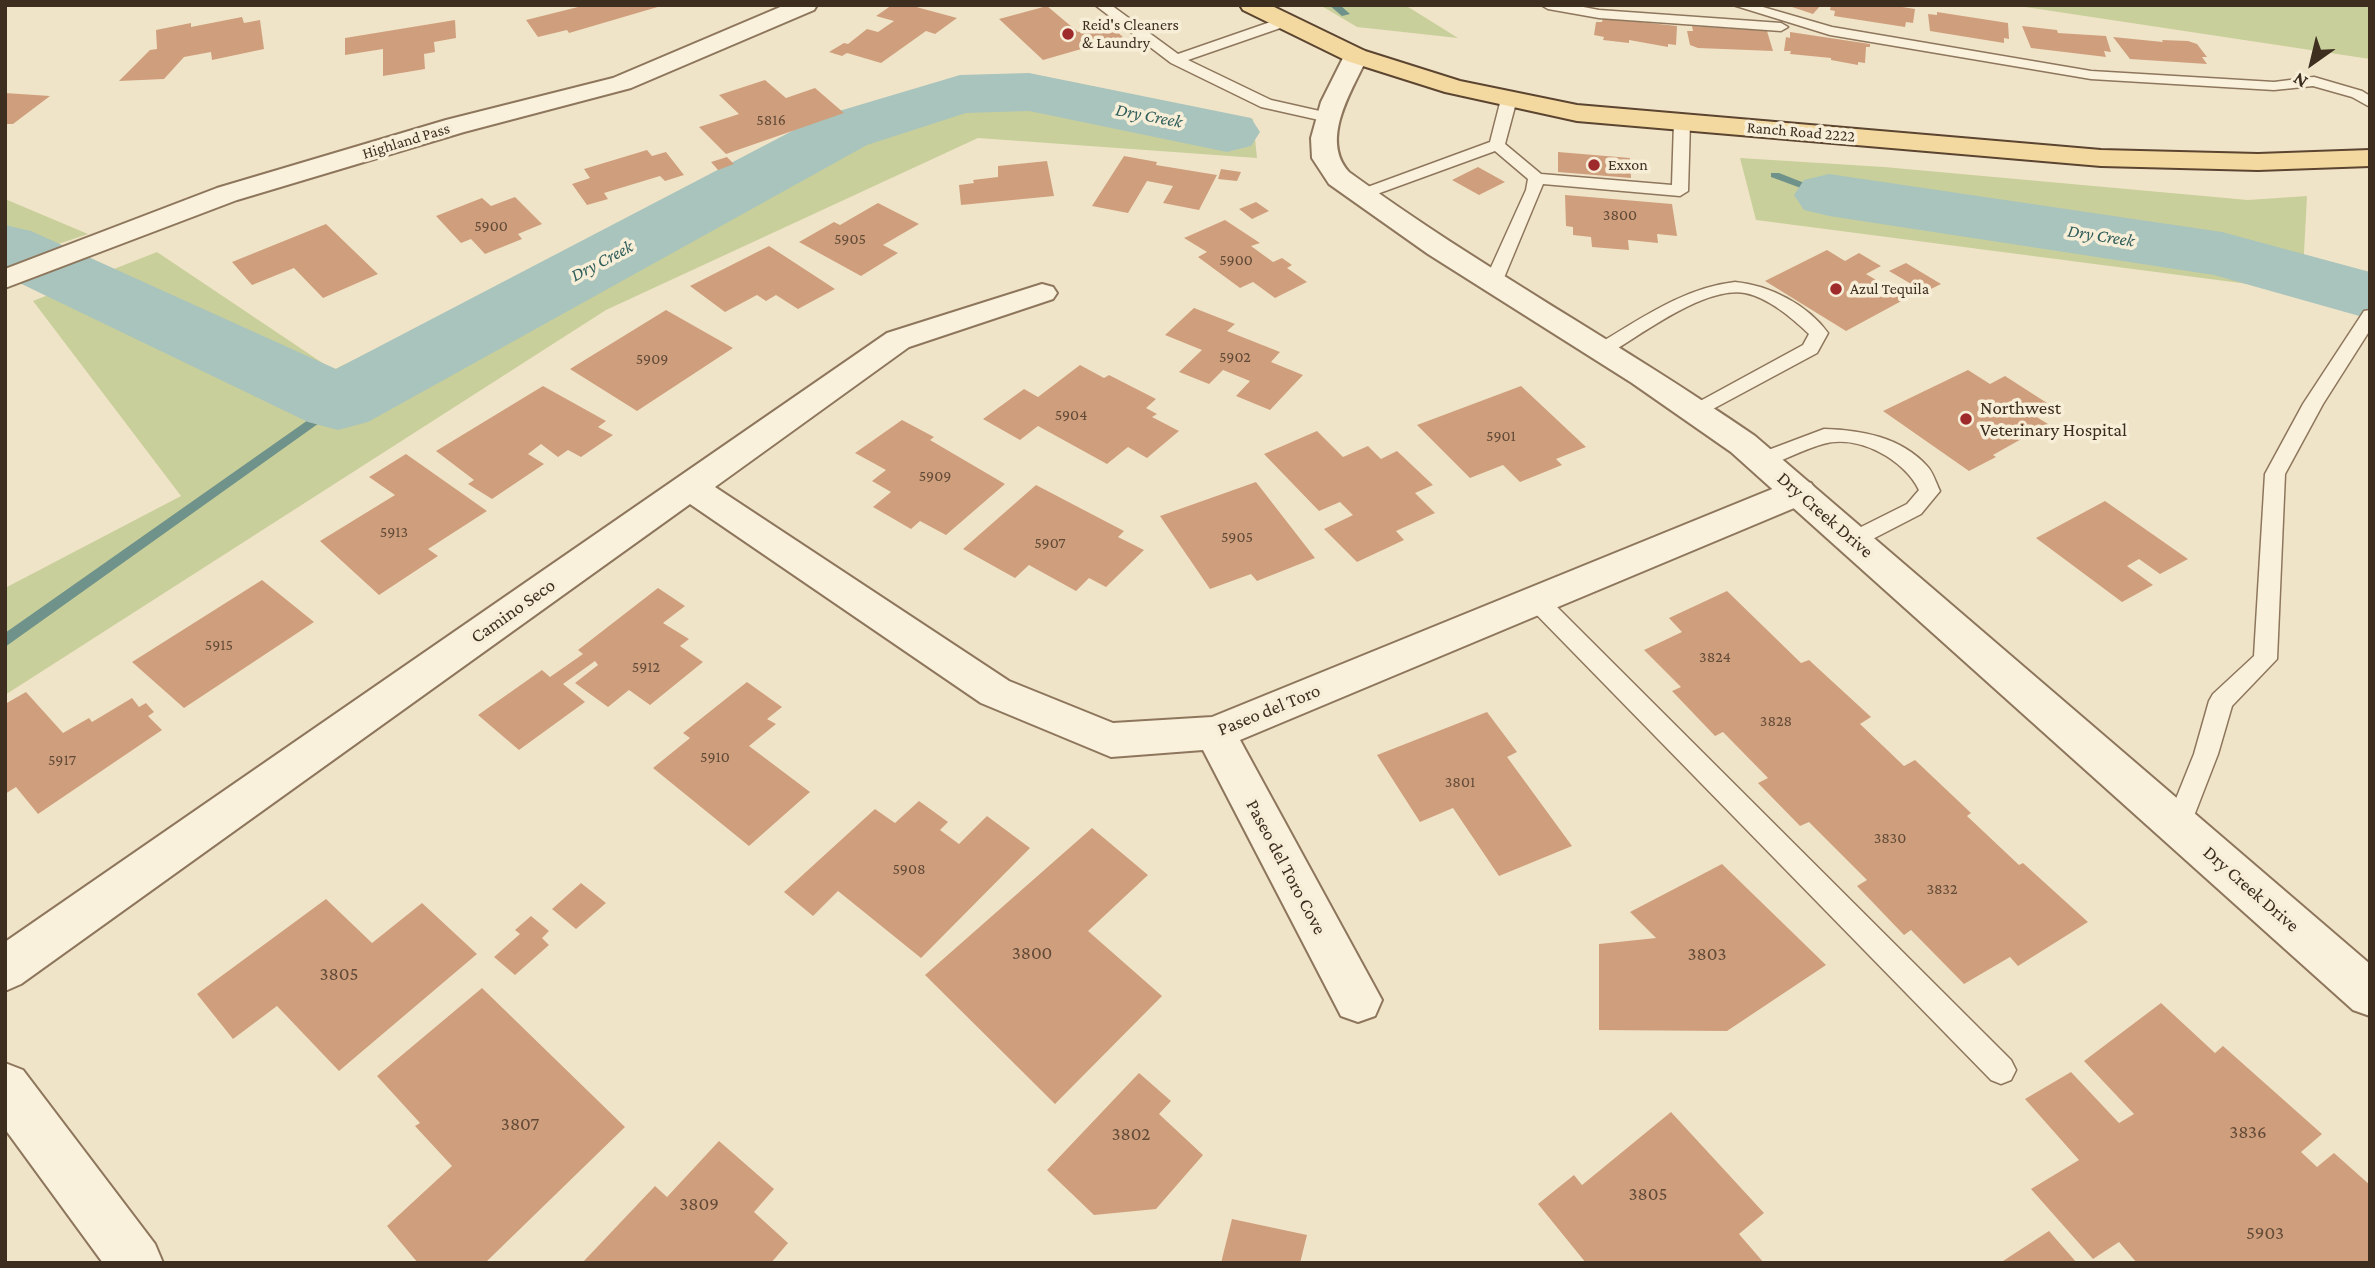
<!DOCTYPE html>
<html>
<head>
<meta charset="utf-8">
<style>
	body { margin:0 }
	#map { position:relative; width:2375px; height:1268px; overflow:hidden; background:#f0e4c8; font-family:"Crimson Pro",serif }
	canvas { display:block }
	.frame { position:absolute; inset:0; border:7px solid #3d2e20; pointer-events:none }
	.north { position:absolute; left:2277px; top:28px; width:70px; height:70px; -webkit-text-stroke:5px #f7eed8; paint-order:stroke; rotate:214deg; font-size:19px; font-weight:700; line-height:28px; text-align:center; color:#3d2e20 }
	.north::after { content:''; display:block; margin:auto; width:24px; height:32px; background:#3d2e20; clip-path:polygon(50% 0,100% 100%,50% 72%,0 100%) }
</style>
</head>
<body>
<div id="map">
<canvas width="2375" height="1268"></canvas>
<div class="frame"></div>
<div class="north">N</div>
</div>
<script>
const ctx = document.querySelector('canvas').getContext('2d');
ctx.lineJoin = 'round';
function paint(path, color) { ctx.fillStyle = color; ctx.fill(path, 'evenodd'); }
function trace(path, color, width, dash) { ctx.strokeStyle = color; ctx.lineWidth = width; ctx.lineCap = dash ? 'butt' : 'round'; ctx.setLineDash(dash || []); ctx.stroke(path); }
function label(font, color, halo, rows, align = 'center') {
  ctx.font = font + ' "Crimson Pro",serif'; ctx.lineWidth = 7; ctx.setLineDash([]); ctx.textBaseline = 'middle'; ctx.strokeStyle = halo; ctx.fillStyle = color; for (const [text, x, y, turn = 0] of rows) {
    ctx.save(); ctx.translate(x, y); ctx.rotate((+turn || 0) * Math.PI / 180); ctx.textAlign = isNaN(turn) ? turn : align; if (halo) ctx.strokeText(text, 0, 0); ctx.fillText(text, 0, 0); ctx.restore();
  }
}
const green = new Path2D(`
	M1320,5H1405L1458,38L1357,27Z
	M2012,5H2370V59Z
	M1007,76L1253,119L1257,158L978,138L606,310L5,695V588L181,496L33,301L157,252L333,370L726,180L851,117L921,89Z
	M1740,158L1884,167L2248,200L2307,196L2302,291L1756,220Z
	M5,199L88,234L5,262Z`);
const stream = new Path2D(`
	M1329,5H1340L1350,14L1342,16Z
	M1771,173H1779L1835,195L1825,197L1771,177Z
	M338,399L345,403L343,406L5,647V633Z`);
const river = new Path2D(`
	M1029,73L1251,118L1260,132L1251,146L1227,152L1029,111L966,113L867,145L368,422L338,430L308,422L5,276V225L31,231L336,369L819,117L960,75Z
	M1829,174L2222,232L2370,272V319L2214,275L1829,216L1804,210L1794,195L1804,180Z`);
const building = new Path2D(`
	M586,5H661V6L569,33L567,30L538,37L526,20Z
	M892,5H909L957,18L935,34L926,31L881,63L847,53L842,56L829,52L844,43L848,44L867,29L878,32L894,21L876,16Z
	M1786,5H1821L1813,14Z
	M1831,5H1890L1915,9L1913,23L1906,22L1905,27L1834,16L1835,11L1830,10Z
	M1047,6L1078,32L1107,23L1123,37L1043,60L999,19Z
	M1937,12L2008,23L2009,39L2004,38V43L1930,31L1928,14L1937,15Z
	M242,17L244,23L260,20L264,49L212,60L211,52L184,57L164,79L119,81L150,50L157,49L156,30L191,23V27Z
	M1603,18L1677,26L1676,45L1668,44V47L1629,40V43L1603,40L1604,37L1594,35L1596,22H1602Z
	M455,20L456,38L434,42L435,52L424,54L425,69L383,76V49L345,55V38Z
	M1692,26L1767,31L1773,51L1698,48L1690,45L1687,31H1693Z
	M2022,26L2057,30L2058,33L2106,36L2111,52L2104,51L2106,57L2031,48Z
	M1790,32L1870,44V47H1866L1865,63L1858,62V65L1831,60V58L1790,54L1791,51H1784L1786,37L1790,38Z
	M2113,37L2163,42L2162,40L2188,41L2197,44L2207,57H2202L2207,64L2130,59Z
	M765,80L786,98L815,88L844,113L726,154L699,127L739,114L719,95Z
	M5,93L50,96L13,124H5Z
	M647,150L652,156L666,152L684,175L665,181L660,176L604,193L608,199L587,205L572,184L590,178L584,169Z
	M1558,152L1630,158L1631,178L1558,172Z
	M1124,156L1157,162L1156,165L1217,175L1199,210L1163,203L1173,186L1147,181L1128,213L1092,206Z
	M727,157L734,164L718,170L711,162Z
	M1047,161L1054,196L961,205L959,185L974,183L973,180L998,177V166Z
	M1478,167L1505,182L1479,195L1452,180Z
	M1221,169L1241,172L1237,181L1218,179Z
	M1565,195L1672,204L1677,236L1657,234L1658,243L1628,240L1629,250L1592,247L1591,237L1573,235V227L1566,226Z
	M515,197L542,224L518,234L522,239L485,254L471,239L461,243L436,216L482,198L491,206Z
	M1256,202L1269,211L1252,219L1239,209Z
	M878,203L919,224L883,245L898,253L861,276L799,242L834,222L840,225Z
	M1225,220L1260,243L1251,246L1273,262L1282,258L1292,265L1287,268L1307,282L1275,298L1253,282L1240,288L1198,257L1207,252L1184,238Z
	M326,224L378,274L323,298L294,268L252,285L232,262Z
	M769,246L835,289L798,309L776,295L766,301L757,295L725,312L690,286Z
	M1827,250L1845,261L1859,253L1881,266L1866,274L1907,298L1846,331L1765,281Z
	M1906,263L1941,284L1925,292L1889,271Z
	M1194,308L1235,324L1227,331L1280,352L1271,362L1303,375L1270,410L1236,396L1250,381L1223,370L1209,384L1179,372L1202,350L1165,335Z
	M666,310L733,348L637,411L570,369Z
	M1080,365L1104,378L1109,375L1156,399L1146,408L1157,414L1152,417L1179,431L1147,458L1128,447L1107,464L1038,426L1020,440L983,419L1024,389L1038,397Z
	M1968,370L1990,384L2005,376L2047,403L2030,413L2048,424L1993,455L1996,457L1969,471L1883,411Z
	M543,386L606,421L598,427L613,435L581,457L568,450L558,457L541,444L528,454L544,464L492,499L468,484L474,480L436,451Z
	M1521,386L1586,447L1556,459L1562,465L1520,482L1503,465L1470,478L1417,425Z
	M902,420L934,437L930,440L1005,484L946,535L920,521L911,529L873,507L891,492L872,481L886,470L855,453Z
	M1317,431L1343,457L1368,446L1381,459L1397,451L1433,485L1415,493L1435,513L1396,531L1404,540L1357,562L1324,529L1353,515L1340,502L1319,511L1264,454Z
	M406,454L487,511L428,549L438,556L379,595L320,541L395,495L369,477Z
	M1256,482L1315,558L1257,581L1251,574L1210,589L1160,516Z
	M1036,485L1124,531L1118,537L1144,550L1106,587L1089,578L1076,591L1029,565L1015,578L963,549Z
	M2105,501L2188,559L2160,574L2139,559L2127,566L2153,585L2122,602L2036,538Z
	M262,580L314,622L184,708L132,662Z
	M658,588L685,606L663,623L689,639L680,646L703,662L650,705L629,690L608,707L575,683L598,665L595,661L563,684L585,702L519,750L478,715L542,670L550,677L583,654L578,650Z
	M1727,591L1801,663L1809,660L1871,717L1860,724L1904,766L1915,760L1971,813L1967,816L2019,865L2023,863L2088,922L2018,966L2010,957L1964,984L1911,930L1904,935L1857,886L1867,880L1809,822L1800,826L1758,783L1768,778L1723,732L1715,736L1672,691L1681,687L1644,650L1682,632L1669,618Z
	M747,682L782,707L767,719L776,724L749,746L810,792L749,846L653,768L690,738L683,733Z
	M26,692L63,733L89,718L92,722L132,698L139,707L146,703L154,712L148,716L162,730L38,814L16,787L5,794V704Z
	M1487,712L1517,752L1507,757L1572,846L1499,876L1453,808L1420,822L1377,755Z
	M919,801L948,822L940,830L959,844L987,816L1030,848L921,958L838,891L813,916L784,892L875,809L895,823Z
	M1092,828L1148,875L1088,931L1162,996L1055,1104L925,975Z
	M1722,864L1826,965L1727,1031L1599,1030V944L1656,938L1630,912Z
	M581,883L606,903L576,929L552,909Z
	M326,899L372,943L422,903L477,954L339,1071L277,1006L233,1039L197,994Z
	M531,916L549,931L542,938L549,945L515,975L494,957L520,934L515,930Z
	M482,988L625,1127L485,1263H418L387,1226L452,1166L415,1126L420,1123L377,1076Z
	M2161,1003L2215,1053L2223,1046L2322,1134L2301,1152L2317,1167L2334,1153L2370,1185V1263H2137L2119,1242L2093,1259L2031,1189L2079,1160L2025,1099L2071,1072L2119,1123L2134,1114L2084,1061Z
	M1139,1073L1171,1101L1159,1114L1203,1155L1156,1209L1094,1215L1047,1170Z
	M1671,1112L1764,1213L1739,1234L1764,1263H1586L1538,1204L1574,1175L1582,1185Z
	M719,1141L774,1189L754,1212L788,1243L771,1263H582L655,1186L667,1197Z
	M1232,1219L1307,1235L1300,1263H1221Z
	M2049,1231L2077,1263L2003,1261Z`);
const service = new Path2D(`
	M1095,5H1111L1178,54L1279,19H1289V25L1188,60L1271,100L1333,114L1336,117L1328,122L1261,107L1171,63Z
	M1541,5H1573L1599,10L1781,23L1788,27L1781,31L1599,18L1548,9Z
	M1733,5H1756L1832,27L2091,71L2274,82L2314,77L2362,91L2370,96V107L2352,97L2313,86L2274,90L2091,79L1830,35Z
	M1509,94L1517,99L1505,144L1541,174L1672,185L1674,122L1677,119H1687L1690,122L1688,191L1680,196L1543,184L1501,285L1492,290L1483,285L1526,190L1528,179L1495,151L1366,198H1354L1352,195L1354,192L1490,142L1501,99Z
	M1735,282C1769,285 1808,305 1828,333L1817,353L1698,417L1691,416L1688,411L1691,406L1803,345L1809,334C1792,318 1769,298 1745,293C1704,286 1641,335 1607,355L1600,357L1591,351L1593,347C1638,321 1682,288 1735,282Z
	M2370,310V330L2323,404L2285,474L2277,659L2232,706L2218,754L2187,834L2178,837L2169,834L2165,826L2194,754L2209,701L2213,694L2254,656L2265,474L2303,404L2364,311Z
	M1824,429C1861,430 1901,437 1927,466C1933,472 1936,483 1940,491L1921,514L1861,545L1853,548L1845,545L1842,540L1845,535L1907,504L1919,490C1904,459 1858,434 1823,444C1802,450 1783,461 1762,467L1755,465L1752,460L1755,455Z
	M1537,593L1545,595L2011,1060L2016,1070L2011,1080L2001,1084L1991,1080L1529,607L1526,601L1529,595Z`);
const minor = new Path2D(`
	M785,5H817L814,10L631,88L464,132L237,200L5,288V269L217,188L446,120L613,78Z
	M1042,284L1053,287L1057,293L1053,299L909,347L715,487L1009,681L1113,723L1212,717L1787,483L1799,480L1811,483L1817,492L1811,501L1240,740L1382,1000L1375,1016L1358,1022L1341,1016L1203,750L1111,757L981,703L690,504L21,984L5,991V942L887,333Z
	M5,1063L23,1070L155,1244L163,1263H103L5,1129Z`);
const tertiary = new Path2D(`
	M1356,49L1365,51L1368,56C1353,89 1319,139 1349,172C1479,267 1622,344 1755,436L2370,964V1016L2353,1010L1731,452L1632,383L1428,254L1329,184L1312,158L1311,138L1321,102L1344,56L1347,51Z`);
const primary = new Path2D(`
	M1240,5H1270L1365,51L1460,81L1577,105L2101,150L2258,154L2370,150V166L2258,170L2101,166L1577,121L1445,92L1347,61L1243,10Z`);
const markers = [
	[1068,34,7,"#9e2a2b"],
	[1594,165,7,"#9e2a2b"],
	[1836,289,7,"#9e2a2b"],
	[1966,419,7,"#9e2a2b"]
];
const farPoinames = [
	["Reid's Cleaners",1082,25],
	["& Laundry",1082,43],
	["Exxon",1608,165],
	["Azul Tequila",1850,289]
];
const numberNames = [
	["5816",771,120],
	["3800",1620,215],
	["5900",491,226],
	["5905",850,239],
	["5900",1236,260],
	["5902",1235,357],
	["5909",652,359],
	["5904",1071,415],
	["5901",1501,436],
	["5909",935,476],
	["5913",394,532],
	["5905",1237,537],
	["5907",1050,543],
	["5915",219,645],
	["3824",1715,657],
	["5912",646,667],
	["3828",1776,721],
	["5910",715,757],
	["5917",62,760],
	["3801",1460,782],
	["3830",1890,838],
	["5908",909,869],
	["3832",1942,889]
];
const farStreetnames = [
	["Ranch Road 2222",1801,132,5],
	["Highland Pass",406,141,-17]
];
const farWaternames = [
	["Dry Creek",1149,116,11],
	["Dry Creek",2101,236,9],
	["Dry Creek",602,261,-28]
];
const poiNames = [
	["Northwest",1980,408],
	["Veterinary Hospital",1980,430]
];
const streetNames = [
	["Dry Creek Drive",1825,515,41],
	["Camino Seco",513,611,-35],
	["Paseo del Toro",1269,710,-22],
	["Paseo del Toro Cove",1286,867,62],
	["Dry Creek Drive",2251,889,41]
];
const nearNumbernames = [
	["3800",1032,953],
	["3803",1707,954],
	["3805",339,974],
	["3807",520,1124],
	["3836",2248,1132],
	["3802",1131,1134],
	["3805",1648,1194],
	["3809",699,1204],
	["5903",2265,1233]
];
paint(green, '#c9cf9b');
paint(stream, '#6f938a');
paint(river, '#a9c4bc');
paint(building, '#cf9f7d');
trace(service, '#8d765c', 3);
trace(minor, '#8d765c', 4);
trace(tertiary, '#8d765c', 4);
trace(primary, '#5b4430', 4);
paint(service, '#faf1dc');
paint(minor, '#faf1dc');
paint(tertiary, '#faf1dc');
paint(primary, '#f3d9a0');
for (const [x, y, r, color] of markers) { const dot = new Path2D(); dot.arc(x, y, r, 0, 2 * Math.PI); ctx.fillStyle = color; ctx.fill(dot); trace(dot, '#f7eed8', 2.5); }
label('16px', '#3d2e20', '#f7eed8', farPoinames, 'left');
label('16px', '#624a37', null, numberNames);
label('16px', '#3d2e20', '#f7eed8', farStreetnames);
label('italic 18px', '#2f5d5a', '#f7eed8', farWaternames);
label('19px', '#3d2e20', '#f7eed8', poiNames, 'left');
label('19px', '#3d2e20', '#f7eed8', streetNames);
label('19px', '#624a37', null, nearNumbernames);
</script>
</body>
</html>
